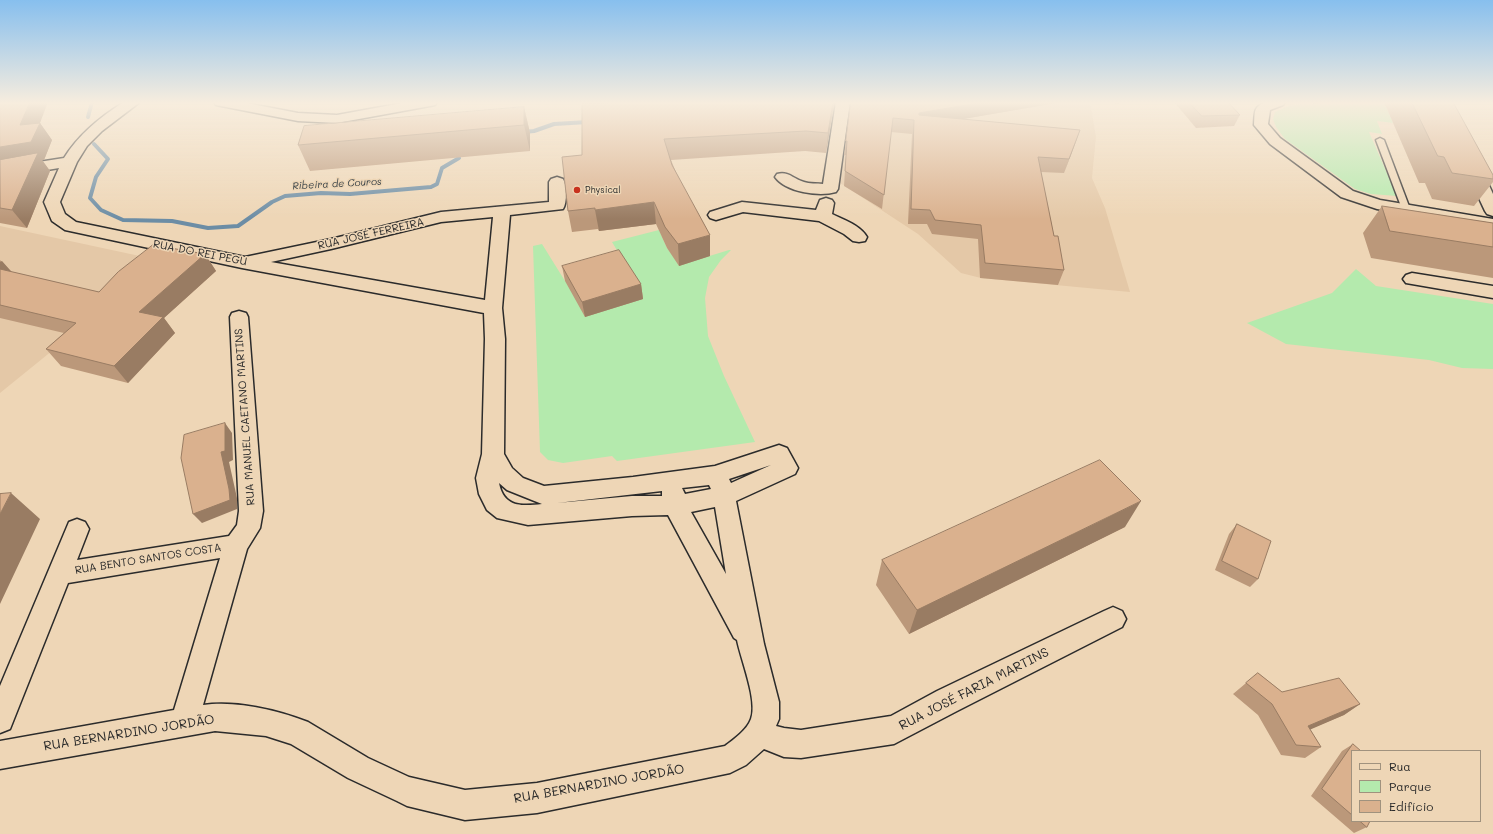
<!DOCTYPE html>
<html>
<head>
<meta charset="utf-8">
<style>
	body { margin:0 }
	#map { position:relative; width:1493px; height:834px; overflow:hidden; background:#eed6b6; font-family:Mali,sans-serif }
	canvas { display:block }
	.legend { position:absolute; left:1351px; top:750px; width:130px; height:72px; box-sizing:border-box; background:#eed6b6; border:1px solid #a0927e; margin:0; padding:5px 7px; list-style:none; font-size:12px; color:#2b2b2b }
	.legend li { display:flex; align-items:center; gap:8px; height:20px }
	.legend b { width:20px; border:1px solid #a0927e }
</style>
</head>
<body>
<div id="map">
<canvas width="1493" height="834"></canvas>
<ul class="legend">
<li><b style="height:5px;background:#eed6b6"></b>Rua</li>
<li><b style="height:11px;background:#b4eaad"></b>Parque</li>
<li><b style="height:11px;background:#dab18e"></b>Edifício</li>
</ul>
</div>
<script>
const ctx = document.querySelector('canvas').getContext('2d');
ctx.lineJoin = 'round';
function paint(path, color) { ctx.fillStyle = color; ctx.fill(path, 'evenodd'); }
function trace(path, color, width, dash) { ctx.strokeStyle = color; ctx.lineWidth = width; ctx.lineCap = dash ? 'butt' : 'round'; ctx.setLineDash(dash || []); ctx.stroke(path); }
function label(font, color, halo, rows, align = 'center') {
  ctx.font = font + ' Mali,sans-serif'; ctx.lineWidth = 3; ctx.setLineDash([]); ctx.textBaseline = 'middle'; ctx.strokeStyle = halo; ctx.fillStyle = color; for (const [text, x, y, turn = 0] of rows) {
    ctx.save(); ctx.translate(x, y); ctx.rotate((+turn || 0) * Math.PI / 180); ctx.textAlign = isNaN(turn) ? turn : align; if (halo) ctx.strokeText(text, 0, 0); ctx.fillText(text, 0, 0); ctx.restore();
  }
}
const built = new Path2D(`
	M853,102H1088L1091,106L1096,137L1092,178L1105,208L1130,292L981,278L961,273L918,234L837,181L846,106Z
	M0,226L163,261L0,393Z`);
const green = new Path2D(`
	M1342,102H1384L1393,123L1377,121L1382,134L1369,132L1397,196L1371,194L1355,189L1285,139L1276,127L1273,119L1275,112L1288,106L1301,104Z
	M659,230L667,248L680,265L729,250H731L721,260L709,277L705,298L708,336L724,376L755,442L617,461L612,456L563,463L548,460L540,452L533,246L542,244L565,281L642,292L612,242Z
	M1356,269L1376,286L1493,304V369L1462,368L1429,360L1286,344L1247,323L1332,293Z`);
const stream = new Path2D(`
	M88,117L92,102
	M524,132L534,131L554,124L588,122
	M94,144L108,159L96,177L90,198L101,210L123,220L172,221L208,228L238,226L272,202L285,196L321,193L350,194L431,187L437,184L442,168L459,158`);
const lane = new Path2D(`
	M1380,138L1384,140L1410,209L1409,211H1403L1402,209L1376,140Z`);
const street = new Path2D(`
	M124,102H140L102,131L87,146L77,162L60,202L65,214L76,222L245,257L331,239L441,212L549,202V182L551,179L557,177L563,179C567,185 567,203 563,209L510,215L502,308L505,339L504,454L512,468L523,478L544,486L633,477L715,466L779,445L787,448L798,468L795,474L736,501L764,644L779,702V719L776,726L784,728L801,730L891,716L937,691L1104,611L1113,607L1122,611L1126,619L1122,627L957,711L894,744L801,758L784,757L764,749L746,765L730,773L537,813L465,820L407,806L397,801L348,778L291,744L266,736L215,731L0,769V741L174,710L220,558L68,583L10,729L0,733V686L69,522L77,519L85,522L89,529L77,560L229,536L237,525L239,511L230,317L232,313L239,311L246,313L248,317L263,511L260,528L247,549L203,705C235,700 278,710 308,722L368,758L409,777L465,790L537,783L725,746C734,739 747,730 751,719C758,701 741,660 737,640L734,638L668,515L632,516L528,525L497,518L487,510L479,494L476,478L482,454L485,339L484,313L242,268L65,230L52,221L44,202L59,168L0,178V168L64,158C79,134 100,117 124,102ZM493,217L485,300L271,262L331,249L441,222ZM771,465L731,483L729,479ZM499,483L507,490L542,504C522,506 504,508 499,483ZM709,485L711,489L685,494L682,488ZM662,491V496H632L557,503ZM715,507L726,574L691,512Z
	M214,102H241L298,113L337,115L408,102H437L435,105L430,106L337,123L298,121L221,106L216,105Z
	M836,102H850L838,189L836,192C819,197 786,192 775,177L777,174C789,171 793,179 804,182C809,184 817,183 823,184Z
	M1266,102H1285L1283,105L1270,110L1268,124L1280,138L1353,191L1380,200L1493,219V229L1377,209L1341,197L1270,144L1254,125C1255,112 1253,107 1266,102Z
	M1472,161L1477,163L1480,166L1493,194V216L1487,214L1485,211L1464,166L1467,163Z
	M826,198L832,200L834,203L832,214C844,220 860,225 867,237L865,241L859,242L853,241L844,234L819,221L743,212L716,220L710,218L708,215L710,212L742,202L816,210L820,200Z
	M1412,273L1493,286V298L1406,283L1403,279L1406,275Z`);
const wall = new Path2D(`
	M0,102L40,123L52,140L44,160H42L50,171L27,228L0,223Z
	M640,102H834L826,153L805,151L671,160L710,256L679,266L667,248L656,224L599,231L598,229L572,232L568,211L582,155Z
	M851,102H1062L962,119L1080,130L1064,173L1041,172L1054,236L1064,270L1058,285L980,278L978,239L932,234L927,224H908L912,134L891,132L882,209L844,186L846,155H844Z
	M1174,102H1228L1240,115L1234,126L1196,128Z
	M1384,102H1453L1493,175V182L1474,206L1432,199L1425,183H1419Z
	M524,107L530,133V151L310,171L298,145Z
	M1382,206L1493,223V278L1371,258L1363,233Z
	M205,254L216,271L164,318L175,333L128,383L61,366L46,349L64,333L0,318V260L12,272L99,292Z
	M562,266L641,284L643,299L585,317L565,281Z
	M1237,524L1258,579L1250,587L1215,570L1229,534Z
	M1125,527L909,634L876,585L882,560Z
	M1258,673L1282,692L1360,704L1344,715L1310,729L1321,747L1305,758L1281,755L1258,715L1233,694Z
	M1353,744L1352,751V821H1370L1367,827L1354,833L1311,796L1342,751Z`);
const shadedWall = new Path2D(`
	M30,102H48L40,123L52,140L44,160H42L50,171L27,228L12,210L0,166V147L20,125Z
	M833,102H834V105L826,153L828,133Z
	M984,102H1062L917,127L919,113Z
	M1116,102H1135L1115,104Z
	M524,107L530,133V151L524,125Z
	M1080,130L1075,144L1064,173L1069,159Z
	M654,202L656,224L599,231L595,210Z
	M710,235V256L679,266L678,244Z
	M205,254L216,271L164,318L175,333L128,383L114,366L139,312Z
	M2,261L16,277L0,276V262Z
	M641,284L643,299L585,317L582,302Z
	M225,423L232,433L233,460L229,462L237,498V509L202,523L193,514L221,452Z
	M11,493L40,519L0,604V514Z
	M1141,501L1125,527L909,634L917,610Z
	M1360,704L1344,715L1293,737L1308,726Z`);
const building = new Path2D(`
	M0,102H30L20,125L40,123L31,142L0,147Z
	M640,102H833L828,133L806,131L664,139L672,165L710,235L678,244L665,227L654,202L595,210V208L568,211L562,157L582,155V104Z
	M851,102H984L919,113V115L1080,130L1069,159L1038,157L1054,236H1058L1064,270L985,263L981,225L935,220L930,210L911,209L914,120L893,118L884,195L845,171L847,141H846Z
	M1189,102H1228L1240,115L1202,116Z
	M1412,102H1453L1493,175V179L1452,173L1444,157L1438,156Z
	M524,107V125L298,145L304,126Z
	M38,153L12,210L0,208V160Z
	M1382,206L1493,223V247L1390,231Z
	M153,245L205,254L139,312L163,317L114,366L46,349L76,323L0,305V269L99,292L118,272Z
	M619,250L641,284L582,302L562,266Z
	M225,423V451L221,452L229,489L230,500L193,514L181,458L184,435Z
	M1100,460L1141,501L917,610L882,560Z
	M11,493L0,514V494Z
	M1237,524L1271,541L1258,579L1222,561Z
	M1258,673L1282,692L1339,678L1360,704L1308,726L1321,747L1296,745L1272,704L1246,683Z
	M1353,744L1361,751H1352V815L1322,789Z
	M1360,821H1370L1367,827Z`);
const markers = [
	[577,190,4,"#c8321e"]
];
const farPoinames = [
	["Physical",585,190]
];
const farWaternames = [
	["Ribeira de Couros",337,184,-3]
];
const streetNames = [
	["RUA JOSÉ FERREIRA",371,234,-13],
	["RUA DO REI PEGU",200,253,11],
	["RUA MANUEL CAETANO MARTINS",245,417,-94],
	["RUA BENTO SANTOS COSTA",148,559,-9]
];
const nearStreetnames = [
	["RUA JOSÉ FARIA MARTINS",974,689,-27],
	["RUA BERNARDINO JORDÃO",129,733,-9],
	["RUA BERNARDINO JORDÃO",599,784,-10]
];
paint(built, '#e4c8a7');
paint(green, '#b4eaad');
trace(stream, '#6c8da5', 4);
trace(lane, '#2b2b2b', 3);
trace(street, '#2b2b2b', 3);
paint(lane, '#eed6b6');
paint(street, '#eed6b6');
paint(wall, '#bb987a');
paint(shadedWall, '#997c63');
paint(building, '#dab18e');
trace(building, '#997c63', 1);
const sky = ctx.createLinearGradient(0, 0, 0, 219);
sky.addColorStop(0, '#87bfee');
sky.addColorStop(0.47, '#f7edde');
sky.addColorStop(1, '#f7edde00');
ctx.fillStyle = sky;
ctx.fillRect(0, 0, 1493, 219);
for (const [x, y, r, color] of markers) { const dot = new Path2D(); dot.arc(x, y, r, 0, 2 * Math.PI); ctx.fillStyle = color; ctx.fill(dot); trace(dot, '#eed6b6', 1.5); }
label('9px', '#2b2b2b', '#eed6b6', farPoinames, 'left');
label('italic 10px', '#3b4449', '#eed6b6', farWaternames);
label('11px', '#2b2b2b', '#eed6b6', streetNames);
label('13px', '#2b2b2b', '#eed6b6', nearStreetnames);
</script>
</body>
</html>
